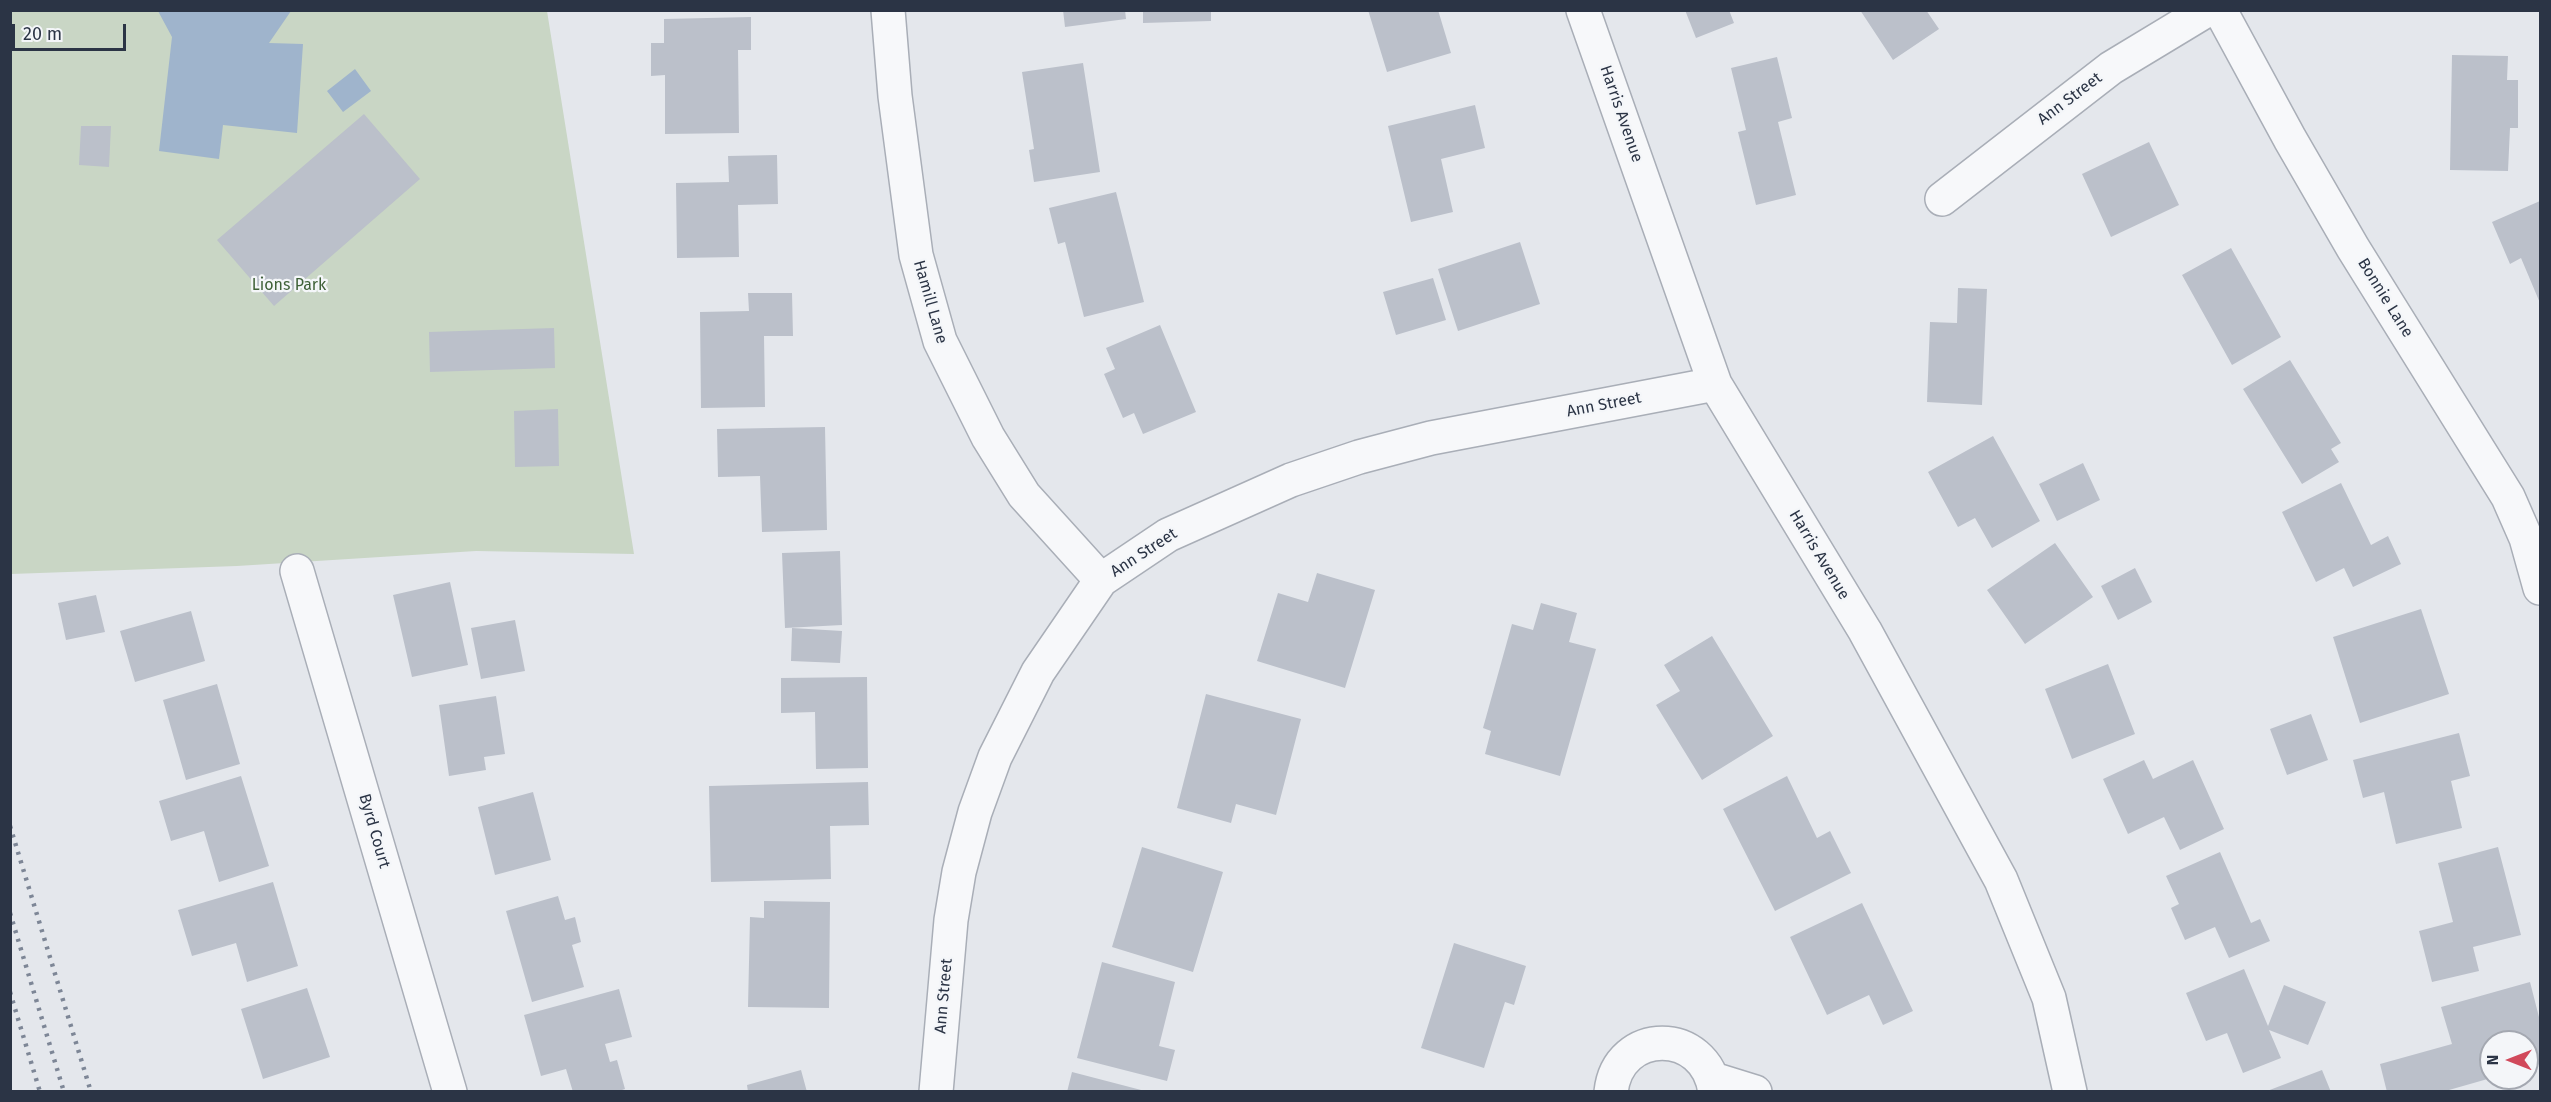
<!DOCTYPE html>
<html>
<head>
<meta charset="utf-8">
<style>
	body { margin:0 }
	#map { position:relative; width:2551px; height:1102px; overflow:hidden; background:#e4e7ec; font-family:"Fira Sans",sans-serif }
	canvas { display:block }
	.frame { position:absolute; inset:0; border:12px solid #2b3445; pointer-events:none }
	.north { position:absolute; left:2479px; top:1030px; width:60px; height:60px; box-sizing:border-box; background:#f4f6f9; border:2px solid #a4a8b1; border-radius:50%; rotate:270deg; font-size:16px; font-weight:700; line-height:24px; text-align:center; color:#2b3445 }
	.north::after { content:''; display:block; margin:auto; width:21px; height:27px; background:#d1495b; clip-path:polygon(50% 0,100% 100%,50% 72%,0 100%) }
	.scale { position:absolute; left:12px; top:24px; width:114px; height:27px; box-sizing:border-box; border:3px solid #2b3445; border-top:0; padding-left:8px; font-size:18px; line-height:21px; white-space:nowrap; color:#2b3445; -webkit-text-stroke:4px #f4f6f9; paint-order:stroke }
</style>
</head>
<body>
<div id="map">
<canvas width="2551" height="1102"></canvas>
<div class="frame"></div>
<div class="north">N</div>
<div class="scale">20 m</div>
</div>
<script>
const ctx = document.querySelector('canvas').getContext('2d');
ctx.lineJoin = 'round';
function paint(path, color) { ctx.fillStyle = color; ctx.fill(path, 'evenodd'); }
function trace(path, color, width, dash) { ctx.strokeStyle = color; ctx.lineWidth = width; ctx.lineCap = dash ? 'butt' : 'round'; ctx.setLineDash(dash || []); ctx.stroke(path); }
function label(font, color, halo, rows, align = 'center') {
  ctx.font = font + ' "Fira Sans",sans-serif'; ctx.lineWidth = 4.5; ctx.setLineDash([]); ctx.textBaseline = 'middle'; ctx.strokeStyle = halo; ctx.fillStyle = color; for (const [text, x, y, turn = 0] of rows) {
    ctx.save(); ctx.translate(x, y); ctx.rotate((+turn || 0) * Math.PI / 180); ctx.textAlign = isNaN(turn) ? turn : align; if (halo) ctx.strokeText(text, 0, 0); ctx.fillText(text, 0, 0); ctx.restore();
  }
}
const green = new Path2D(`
	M10,11H547L634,554L476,551L237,566L11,574Z`);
const water = new Path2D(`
	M158,11H291L269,43L303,44L297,133L223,125L219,159L159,151L172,37Z
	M355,69L371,91L343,112L327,91Z`);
const building = new Path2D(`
	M1063,10H1125L1126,19L1065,27Z
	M1143,10H1211V21L1143,23Z
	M1368,10H1438L1451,53L1387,72Z
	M1685,10H1729L1734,23L1696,38Z
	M1860,10H1926L1939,29L1893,60Z
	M751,17V50H738L739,133L665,134V75L651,76V43H664V19Z
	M2452,55L2508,56L2507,80H2518V128H2510L2508,171L2450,170Z
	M1777,57L1792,118L1778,122L1796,195L1756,205L1738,132L1746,130L1731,68Z
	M1083,63L1100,172L1034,182L1029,150L1034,149L1022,72Z
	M1475,105L1485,148L1441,159L1453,212L1411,222L1388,126Z
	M364,114L420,179L274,306L217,240Z
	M81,126H111L109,167L79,165Z
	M2149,142L2179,205L2111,237L2082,174Z
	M777,155L778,204L738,205L739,257L677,258L676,183L729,182L728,156Z
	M1116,192L1144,302L1084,317L1065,242L1058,244L1049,208Z
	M2540,201V303L2521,258L2510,264L2492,222Z
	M1520,242L1540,304L1458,331L1438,269Z
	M2231,248L2281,337L2232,365L2182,275Z
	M1433,278L1446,320L1396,335L1383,292Z
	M1958,288L1987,289L1982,405L1927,402L1930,322L1957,323Z
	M748,293H792L793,336H764L765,407L701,408L700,312L749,311Z
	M1160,325L1196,412L1143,434L1134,413L1123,418L1104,374L1115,369L1106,348Z
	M554,328L555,368L430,372L429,332Z
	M2290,360L2341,443L2331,449L2339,462L2302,484L2243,389Z
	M558,409L559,466L515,467L514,411Z
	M825,427L827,530L762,532L760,476L718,477L717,429Z
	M1993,436L2040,521L1992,548L1975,518L1958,527L1928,472Z
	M2083,463L2100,500L2057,521L2039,484Z
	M2341,483L2371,545L2388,536L2401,564L2353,587L2344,568L2316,582L2282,512Z
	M2055,543L2093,597L2025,644L1987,590Z
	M840,551L842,625L785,628L782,553Z
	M2135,568L2152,602L2118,620L2101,586Z
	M1317,573L1375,590L1345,688L1257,661L1278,593L1308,602Z
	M450,582L468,665L412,677L393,595Z
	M96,595L105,632L66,640L58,603Z
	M1541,603L1577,613L1569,642L1596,649L1560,776L1485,754L1491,731L1483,728L1512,624L1533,630Z
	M2421,609L2449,694L2360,723L2333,637Z
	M191,611L205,661L135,682L120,631Z
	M515,620L525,671L481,679L471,628Z
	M792,628L842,631L840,663L791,661Z
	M1712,636L1773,736L1702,780L1656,705L1680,691L1664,665Z
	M2108,664L2135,734L2072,759L2045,689Z
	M867,677L868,768L816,769L815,712L781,713V678Z
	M217,684L240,764L186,780L163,700Z
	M1206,694L1301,719L1276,815L1236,804L1231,823L1177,808Z
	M496,696L505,754L484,757L486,770L449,776L439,705Z
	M2311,714L2328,760L2287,775L2270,729Z
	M2459,733L2470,776L2451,781L2462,828L2396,844L2384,792L2363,798L2353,760Z
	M2144,760L2153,779L2193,760L2224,829L2180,850L2164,817L2128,834L2103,779Z
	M241,776L269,866L219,882L204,831L171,841L159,801Z
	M1787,776L1817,838L1830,831L1851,873L1775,911L1723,809Z
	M868,782L869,825L830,826L831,879L711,882L709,786Z
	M533,792L551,860L495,875L478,807Z
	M1142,847L1223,872L1193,972L1112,947Z
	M2498,847L2521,935L2473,947L2479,971L2432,982L2419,931L2453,922L2438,863Z
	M2220,852L2251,923L2260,919L2270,941L2229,958L2215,927L2185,940L2171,908L2179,904L2166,876Z
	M273,882L298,966L247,982L236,943L192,956L178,910Z
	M558,896L565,920L575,917L581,942L572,945L584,987L532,1002L506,911Z
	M764,901L830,902L829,1008L748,1007L750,917L764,918Z
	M1862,903L1913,1011L1883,1025L1869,995L1827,1015L1790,937Z
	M1454,943L1526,966L1514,1005L1505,1002L1484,1068L1421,1048Z
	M1102,962L1175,982L1159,1046L1175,1050L1167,1081L1077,1058Z
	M2244,969L2268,1026L2284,985L2326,1002L2308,1045L2269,1030L2281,1058L2243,1073L2227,1033L2206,1041L2186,993Z
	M2530,982L2540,1021V1064L2527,1068V1042H2491V1078L2442,1092H2387L2380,1064L2452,1044L2441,1007Z
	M307,988L330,1057L263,1079L241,1009Z
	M619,989L632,1037L605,1044L610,1062L617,1060L625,1089L616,1092H573L566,1069L541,1076L524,1015Z
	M801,1070L807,1092H748L747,1085Z
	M2322,1070L2331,1092H2267V1091Z
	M1072,1072L1145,1091V1092H1067Z`);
const minor = new Path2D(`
	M888,10L895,96L916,255L940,341L988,437L1024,495L1101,580
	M1583,10L1715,384L1865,631L2001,880L2049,998L2070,1092
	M2220,10L2290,139L2353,248L2508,497L2526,538L2540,588
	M1942,199L2111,68L2207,10
	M297,571L450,1092
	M1713,1079L1755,1092
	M936,1092L951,920L959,872L975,812L995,757L1038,672L1101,580L1168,535L1291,480L1359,457L1431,438L1715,384
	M1611,1092C1618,1027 1706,1027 1715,1092`);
const rail = new Path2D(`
	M10,826L91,1092
	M10,913L64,1092
	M10,992L40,1092`);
const streetNames = [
	["Ann Street",2070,99,-37],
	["Harris Avenue",1621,114,71],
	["Bonnie Lane",2385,298,58],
	["Hamill Lane",930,302,74],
	["Ann Street",1604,405,-11],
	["Ann Street",1144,553,-33],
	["Harris Avenue",1819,555,59],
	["Byrd Court",374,831,74],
	["Ann Street",944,996,-85]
];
const parkNames = [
	["Lions Park",289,286]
];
paint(green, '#c9d6c5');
paint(water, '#9fb4cc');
paint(building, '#bbc0ca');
trace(minor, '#a9aeb7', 36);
trace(minor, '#f7f8fa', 33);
trace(rail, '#7d8696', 4.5, [3, 6]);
label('16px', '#2b3445', '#f4f6f9', streetNames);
label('16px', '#3f6138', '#f4f6f9', parkNames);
</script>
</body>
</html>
